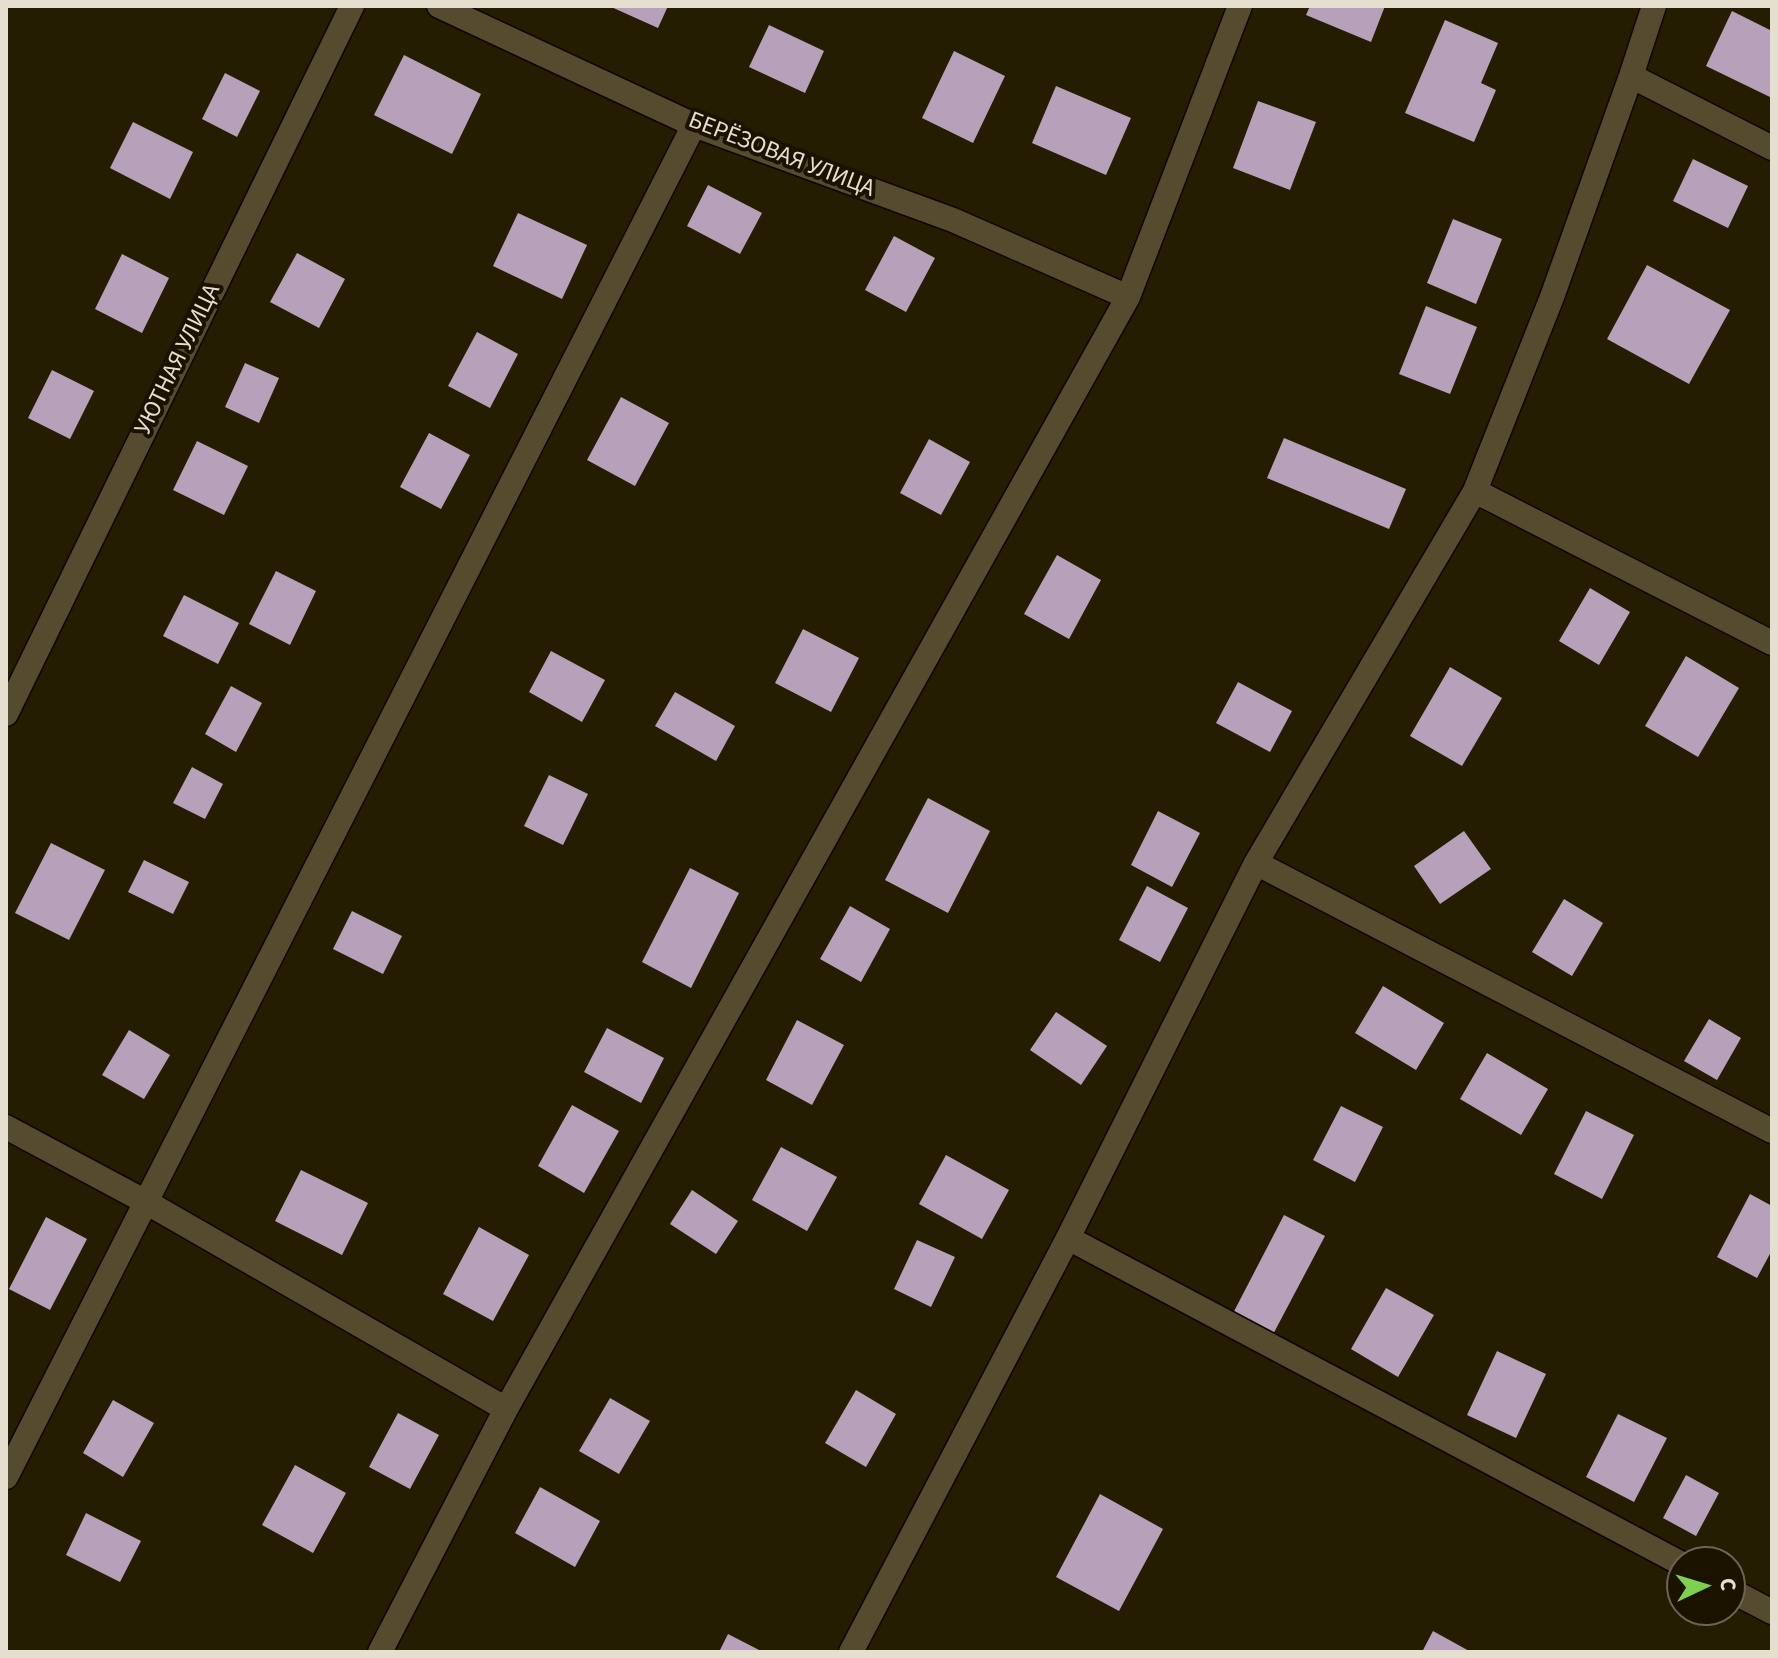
<!DOCTYPE html>
<html>
<head>
<meta charset="utf-8">
<style>
	body { margin:0 }
	#map { position:relative; width:1778px; height:1658px; overflow:hidden; background:#251d02; font-family:"Source Sans 3",sans-serif }
	canvas { display:block }
	.frame { position:absolute; inset:0; border:8px solid #e4dfcf; pointer-events:none }
	.north { position:absolute; left:1666px; top:1546px; width:80px; height:80px; box-sizing:border-box; background:#1b1300; border:2px solid #6b6553; border-radius:50%; rotate:86deg; font-size:22px; font-weight:700; line-height:32px; text-align:center; color:#e4dfcf }
	.north::after { content:''; display:block; margin:auto; width:28px; height:36px; background:#7fd052; clip-path:polygon(50% 0,100% 100%,50% 72%,0 100%) }
</style>
</head>
<body>
<div id="map">
<canvas width="1778" height="1658"></canvas>
<div class="frame"></div>
<div class="north">С</div>
</div>
<script>
const ctx = document.querySelector('canvas').getContext('2d');
ctx.lineJoin = 'round';
function paint(path, color) { ctx.fillStyle = color; ctx.fill(path, 'evenodd'); }
function trace(path, color, width, dash) { ctx.strokeStyle = color; ctx.lineWidth = width; ctx.lineCap = dash ? 'butt' : 'round'; ctx.setLineDash(dash || []); ctx.stroke(path); }
function label(font, color, halo, rows, align = 'center') {
  ctx.font = font + ' "Source Sans 3",sans-serif'; ctx.lineWidth = 8; ctx.setLineDash([]); ctx.textBaseline = 'middle'; ctx.strokeStyle = halo; ctx.fillStyle = color; for (const [text, x, y, turn = 0] of rows) {
    ctx.save(); ctx.translate(x, y); ctx.rotate((+turn || 0) * Math.PI / 180); ctx.textAlign = isNaN(turn) ? turn : align; if (halo) ctx.strokeText(text, 0, 0); ctx.fillText(text, 0, 0); ctx.restore();
  }
}
const building = new Path2D(`
	M609,6H668L658,28Z
	M1310,6H1385L1371,42L1306,15Z
	M1732,11L1772,31V98L1706,66Z
	M1445,20L1498,43L1481,83L1496,90L1474,142L1405,113Z
	M769,25L824,51L805,93L749,67Z
	M954,51L1005,76L973,143L922,118Z
	M404,55L481,94L452,154L374,115Z
	M225,73L260,91L237,137L202,119Z
	M1056,86L1131,118L1106,175L1032,143Z
	M1258,101L1316,122L1290,190L1233,168Z
	M133,122L193,152L170,199L110,168Z
	M1693,159L1748,186L1728,228L1673,201Z
	M708,185L762,213L740,254L687,226Z
	M518,213L587,245L562,299L493,266Z
	M1453,219L1502,239L1476,304L1427,283Z
	M894,236L935,258L906,312L865,290Z
	M297,253L345,279L319,328L270,302Z
	M122,254L169,278L142,333L95,309Z
	M1647,265L1730,310L1689,384L1607,339Z
	M1426,306L1477,327L1450,394L1399,374Z
	M477,332L518,354L490,408L448,386Z
	M245,363L279,378L259,423L225,407Z
	M52,370L94,391L70,439L28,418Z
	M621,397L669,423L635,486L587,460Z
	M429,433L470,455L441,509L400,487Z
	M1284,438L1406,489L1389,529L1267,478Z
	M929,439L970,462L941,515L900,493Z
	M197,441L248,466L224,515L173,490Z
	M1057,555L1101,580L1069,639L1024,614Z
	M276,571L316,591L290,645L249,624Z
	M1590,588L1630,612L1599,665L1559,641Z
	M184,595L239,623L218,664L163,636Z
	M803,629L859,658L831,712L775,683Z
	M551,651L605,680L582,722L529,692Z
	M1686,656L1739,688L1698,757L1645,726Z
	M1450,667L1502,698L1462,766L1410,736Z
	M1238,682L1292,711L1270,752L1216,723Z
	M231,686L262,703L236,752L205,734Z
	M675,692L735,726L716,761L655,726Z
	M192,767L223,784L205,819L173,803Z
	M549,775L588,794L563,845L524,826Z
	M928,798L990,831L948,913L885,880Z
	M1158,811L1200,833L1172,887L1131,865Z
	M1464,831L1491,869L1440,904L1414,866Z
	M51,843L105,870L69,940L15,913Z
	M144,860L189,882L173,914L128,892Z
	M690,868L739,893L691,988L642,962Z
	M1147,886L1188,908L1160,962L1119,940Z
	M1564,899L1603,923L1572,976L1532,952Z
	M850,906L890,929L861,982L820,959Z
	M352,911L402,936L383,974L333,949Z
	M1383,986L1444,1023L1416,1070L1355,1033Z
	M1056,1012L1107,1046L1081,1085L1030,1050Z
	M1709,1019L1741,1038L1717,1080L1684,1061Z
	M797,1020L844,1045L812,1105L766,1080Z
	M607,1028L664,1058L641,1103L584,1072Z
	M129,1030L170,1055L144,1099L102,1075Z
	M1487,1053L1548,1089L1521,1135L1460,1099Z
	M572,1105L619,1131L584,1193L538,1166Z
	M1341,1106L1383,1127L1355,1182L1313,1160Z
	M1586,1111L1634,1135L1602,1199L1554,1174Z
	M781,1147L837,1177L807,1231L752,1200Z
	M946,1155L1009,1190L982,1239L919,1204Z
	M301,1170L368,1203L342,1255L275,1221Z
	M692,1190L738,1221L716,1254L670,1224Z
	M1750,1194L1772,1206V1250L1757,1278L1717,1257Z
	M1284,1215L1325,1236L1270,1340L1230,1319Z
	M46,1217L87,1239L50,1310L9,1289Z
	M479,1227L529,1255L493,1321L443,1294Z
	M917,1240L955,1257L931,1307L894,1289Z
	M1386,1288L1434,1315L1398,1377L1351,1349Z
	M1497,1351L1546,1374L1516,1438L1467,1415Z
	M856,1390L896,1414L866,1467L825,1443Z
	M610,1398L650,1421L619,1474L579,1451Z
	M113,1400L154,1423L123,1477L83,1453Z
	M398,1413L439,1435L410,1489L369,1467Z
	M1618,1414L1667,1438L1634,1502L1586,1477Z
	M295,1465L346,1493L313,1553L262,1525Z
	M1686,1475L1719,1493L1696,1536L1663,1518Z
	M540,1487L600,1521L575,1567L515,1533Z
	M1100,1494L1163,1529L1119,1611L1056,1577Z
	M86,1513L141,1541L120,1582L66,1555Z
	M1433,1631L1471,1652H1422Z
	M728,1634L763,1652H719Z`);
const minor = new Path2D(`
	M439,6L694,125L953,220L1128,297
	M1631,76L1772,148
	M1475,491L1772,643
	M6,714L352,6
	M1256,863L1772,1131
	M6,1127L146,1202L506,1409
	M1068,1238L1682,1564
	M6,1477L694,125
	M1730,1590L1772,1612
	M380,1652L506,1409L1128,297L1240,6
	M851,1652L1068,1238L1256,863L1475,491L1552,297L1631,76L1654,6`);
const streetNames = [
	["БЕРЁЗОВАЯ УЛИЦА",781,156,21],
	["УЮТНАЯ УЛИЦА",179,360,-64]
];
paint(building, '#b7a1ba');
trace(minor, '#0e0700', 27);
trace(minor, '#554c30', 24);
label('24px', '#e4dfcf', '#1b1300', streetNames);
</script>
</body>
</html>
